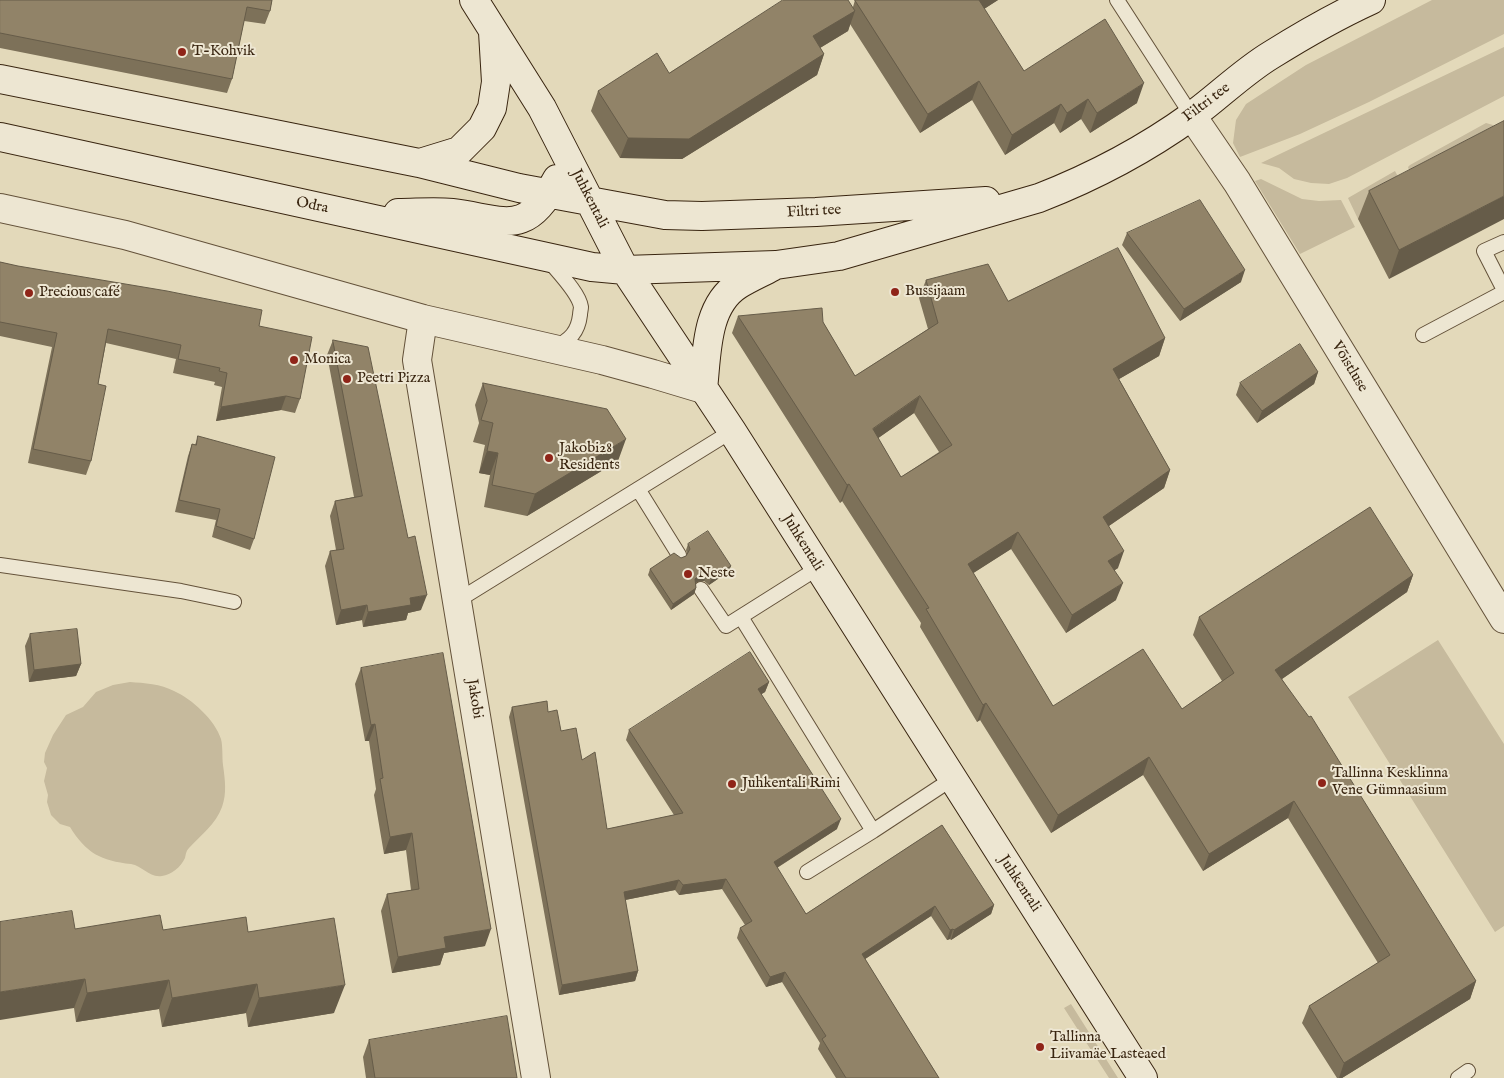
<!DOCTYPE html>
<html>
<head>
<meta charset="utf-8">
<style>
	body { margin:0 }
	canvas { display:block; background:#e3d9ba }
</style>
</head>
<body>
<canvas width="1504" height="1078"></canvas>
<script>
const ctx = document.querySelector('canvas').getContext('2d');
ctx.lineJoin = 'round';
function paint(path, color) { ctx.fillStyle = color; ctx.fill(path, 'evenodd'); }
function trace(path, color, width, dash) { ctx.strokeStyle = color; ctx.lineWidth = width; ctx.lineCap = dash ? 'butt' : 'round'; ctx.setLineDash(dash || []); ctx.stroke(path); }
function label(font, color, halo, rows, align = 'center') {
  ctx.font = font + ' "IM FELL English",serif'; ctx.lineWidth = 4; ctx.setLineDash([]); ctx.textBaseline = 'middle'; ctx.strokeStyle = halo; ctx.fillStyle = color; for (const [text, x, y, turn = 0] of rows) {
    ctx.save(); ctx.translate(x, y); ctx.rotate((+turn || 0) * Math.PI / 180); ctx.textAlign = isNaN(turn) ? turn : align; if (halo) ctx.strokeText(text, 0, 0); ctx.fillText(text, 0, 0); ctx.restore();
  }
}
const green = new Path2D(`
	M1432,0H1504V34L1369,102L1300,134L1240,157L1233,143L1236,120L1246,104L1306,65Z
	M1504,47V96L1347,178L1329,184L1311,183L1294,179L1279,168L1261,163Z
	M1486,123L1493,125L1504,144L1409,170L1408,167L1410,165Z
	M1395,171L1407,194L1358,219L1348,198Z
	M1261,179L1302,199L1319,201L1341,200L1355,227L1300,254L1255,181Z
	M1438,640L1504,744V926L1495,932L1348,697Z
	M130,682C144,683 161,684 174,691C192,699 215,720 221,739C223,747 222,757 223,765C225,780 227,793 222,807C216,824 201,835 189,848C186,851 186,854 185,858C181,867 171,875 162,876C149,878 143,866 131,864C101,861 86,853 70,827L60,824L51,815L47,802L48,795L44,781L47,768L44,762L45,753L53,735L66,715L83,707L96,692L113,685Z
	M1071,1004L1118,1078H1109L1064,1008Z`);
const lane = new Path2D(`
	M1117,0L1192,116
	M1504,242L1484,251L1504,290
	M549,261C558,272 579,293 581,307C581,309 580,312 580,315C578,332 570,340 555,347
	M1423,335L1504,292
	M638,489L679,555
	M0,565L181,591L234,602
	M701,589L726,626L818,568
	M457,601L732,431
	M741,617L873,831L952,779
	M807,872L873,831
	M1458,1078L1468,1071`);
const street = new Path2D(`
	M1192,116L1237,182L1504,619
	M0,208L125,235L423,319L602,360L653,374L703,389
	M423,319L417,360L536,1078`);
const secondary = new Path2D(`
	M474,0L542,108L625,270L732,431L1143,1078
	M0,79L419,163L519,188L665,215L702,216L816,212L986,201
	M0,137L592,267L625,270L776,265L839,256L1039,198C1093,177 1146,149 1193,115C1219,96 1243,72 1271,55C1303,35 1336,16 1371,0
	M420,163L459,151L482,128L492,108L496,82L493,32
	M398,213C416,213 435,211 452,213C507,220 525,238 557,179
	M703,389C707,355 705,306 738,285C749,278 761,273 772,267`);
const wall = new Path2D(`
	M0,0H272L270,11L265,24L244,21L232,79L227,93L0,48Z
	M855,0H998L984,9L1024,71L1137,103L1090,133L1081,119L1060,133L1054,123L1005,155L972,100L920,133L850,24L848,31L820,48L824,54L817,75L682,159L620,158L591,111L598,91L669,73L853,7Z
	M1504,121L1389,279L1358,219L1369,191Z
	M1127,233L1241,282L1180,321L1122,245Z
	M0,262L259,326L300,399L295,413L281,410L216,421L222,387L214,385L215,382L173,373L176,359L106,343L98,384L91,461L86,475L28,463L52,347L0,336Z
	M926,280L1008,301L1165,338L1159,356L1119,379L1170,470L1164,488L1109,526L1118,568L1115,570L1116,600L1066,633L1011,549L973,573L1053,706L1182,709L1222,681L1193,635L1199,617L1413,575L1407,592L1282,679L1476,981L1470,999L1342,1078H1337L1302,1023L1309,1006L1378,963L1288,818L1203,871L1143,775L1051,833L980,720L977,722L920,627L921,623L842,501L840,503L732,333L738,316L823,322L855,376L928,329L919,298ZM914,413L939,452L901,477L878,438Z
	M333,340L421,610L408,613L406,620L363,627L362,620L336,625L325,566L330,551L336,550L330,516L335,501L354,497L327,355Z
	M1318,372L1314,384L1257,423L1236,395L1240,383Z
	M483,383L618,461L527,516L484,507L490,475L479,473L485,445L473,442L479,423L475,405Z
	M198,436L254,539L250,550L212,537L216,520L175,512L188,456L192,444L195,445Z
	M688,544L731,566L728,572L709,585L704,581L697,582L696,583V588L694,594L671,610L648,575L650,569L686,556L687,554L686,550Z
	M30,634L81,664L76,676L29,682L25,646Z
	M361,668L485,946L444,953L440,965L392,973L381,911L387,894L411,890L406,850L384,854L374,795L376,789L369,741H365L355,684Z
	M769,682L765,692L761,694L837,829L777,868L806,914L942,825L994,905L991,914L951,940L950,939L947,940L931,916L865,959L939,1078H836L818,1049L820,1043L782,982L766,987L737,938L740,928L745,925L722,889L679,895L675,890L625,900L638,971L635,981L559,995L509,717L512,707L548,712L582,760L607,829L674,815L626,740L629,730Z
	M75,929L248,932L334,1013L248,1027L246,1013L162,1027L159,1009L76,1022L74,1008Z
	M369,1040L517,1078H366L363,1057Z`);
const shadedWall = new Path2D(`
	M977,0H998L970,18Z
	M855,11L848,31L805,57L813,36Z
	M824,54L817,75L682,159L620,158L628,138Z
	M979,81L972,100L920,133L928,114Z
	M1144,83L1137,103L1090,133L1097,113Z
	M1088,99L1081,119L1060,133L1067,113Z
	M1061,104L1054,123L1005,155L1012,135Z
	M1504,196V219L1389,279L1399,250Z
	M1245,270L1241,282L1180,321L1184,309Z
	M1165,338L1159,356L1107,386L1113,369Z
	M1318,372L1314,384L1257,423L1262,411Z
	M286,396L281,410L216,421L221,407Z
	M920,396L914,413L867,446L873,429Z
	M626,439L618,461L527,516L535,494Z
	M487,451L498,453L490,475L479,473Z
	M1170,470L1164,488L1097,534L1103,517Z
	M849,484L842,501L840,503L847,485Z
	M1018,532L1011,549L961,581L968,564Z
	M1124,551L1118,568L1102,578L1108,561Z
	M731,566L728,572L709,585L711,579Z
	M699,575H707L704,581L697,582L693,586L695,579Z
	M1413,575L1407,592L1269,688L1275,670Z
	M1123,583L1116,600L1066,633L1072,615Z
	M696,588L694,594L671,610L673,604Z
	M427,595L421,610L408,613L406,620L363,627L368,612L410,598Z
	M367,605L362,620L336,625L341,610Z
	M81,664L76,676L29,682L34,670Z
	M769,682L765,692L754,699L758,689Z
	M986,703L980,720L977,722L983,705Z
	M375,724L369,741H365L371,725Z
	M1149,757L1143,775L1051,833L1058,815Z
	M1294,801L1288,818L1203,871L1209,854Z
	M841,819L837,829L770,872L774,862Z
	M412,833L406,850L384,854L390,837Z
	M726,879L722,889L679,895L683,885Z
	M679,880L675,890L620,901L624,892Z
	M994,905L991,914L951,940L954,930Z
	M935,906L931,916L859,963L862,954Z
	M491,929L485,946L444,953L440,965L392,973L398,957L444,937Z
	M953,929L950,939L947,940L950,930Z
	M638,971L635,981L559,995L562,985Z
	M785,972L782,982L766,987L770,977Z
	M85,979L74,1008L0,1020V992Z
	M169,980L159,1009L76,1022L87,993Z
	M1476,981L1470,999L1342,1078H1339L1344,1063Z
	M257,984L246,1013L162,1027L172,998Z
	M345,985L334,1013L248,1027L259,998Z`);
const building = new Path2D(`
	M0,0H272L270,11L247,7L232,79L0,33Z
	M783,0H848L855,11L813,36L824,54L689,139L628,138L598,91L657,53L669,73Z
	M855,0H979L1024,71L1105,19L1144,83L1097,113L1088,99L1067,113L1061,104L1012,135L979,81L928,114Z
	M1504,121V196L1399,250L1369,191Z
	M1200,200L1245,270L1184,309L1127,233Z
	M1118,248L1165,338L1113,369L1170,470L1103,517L1124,551L1108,561L1123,583L1072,615L1018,532L968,564L1053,706L1143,649L1182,709L1234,673L1199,617L1370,507L1413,575L1275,670L1309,717L1311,716L1476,981L1344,1063L1309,1006L1390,955L1294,801L1209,854L1149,757L1058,815L986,703L983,705L926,609L929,608L849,484L847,485L738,316L822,308L823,322L855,376L938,323L926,280L988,264L1008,301ZM920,396L952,445L901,477L873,429Z
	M0,262L18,266L167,291L262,310L259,326L312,337L300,399L286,396L221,407L227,373L219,371L220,368L178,359L181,345L108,329L98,384L106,386L91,461L33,449L57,333L0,322Z
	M333,340L368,347L408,538L415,536L427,595L410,598L411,605L368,612L367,605L341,610L330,551L344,549L335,501L362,496Z
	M1300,344L1318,372L1262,411L1240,383Z
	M483,383L607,409L626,439L535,494L492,485L498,453L487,451L493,423L481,420L487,401Z
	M198,436L275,457L254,539L216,526L220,509L179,500L192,444L196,445Z
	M708,531L731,566L711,579L707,575H699L695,579L696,588L673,604L650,569L674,553L681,558L686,556L690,549L688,544Z
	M77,629L81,664L34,670L30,634Z
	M750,652L769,682L758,689L841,819L774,862L806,914L942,825L994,905L954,930L953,929L950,930L935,906L862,954L939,1078H846L822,1039L826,1036L785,972L770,977L740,928L752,921L726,879L683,885L679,880L624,892L638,971L562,985L512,707L547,701L548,712L557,710L561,731L576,728L582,760L595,752L607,829L683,813L629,730Z
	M443,653L491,929L444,937L446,948L398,957L387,894L419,889L412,833L390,837L380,779L383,778L375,724L371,725L361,668Z
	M72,911L75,929L160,915L163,930L246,917L248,932L334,918L345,985L259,998L257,984L172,998L169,980L87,993L85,979L0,992V922Z
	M507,1016L517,1078H375L369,1040Z`);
const markers = [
	[182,52,5,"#8f2418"],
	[895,292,5,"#8f2418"],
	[29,293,5,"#8f2418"],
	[294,360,5,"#8f2418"],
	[347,379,5,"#8f2418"],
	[549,458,5,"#8f2418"],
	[688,574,5,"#8f2418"],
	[1322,783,5,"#8f2418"],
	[732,784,5,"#8f2418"],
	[1040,1047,5,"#8f2418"]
];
const poiNames = [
	["T-Kohvik",192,52],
	["Bussijaam",905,292],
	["Precious café",39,293],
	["Monica",304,360],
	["Peetri Pizza",357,379],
	["Jakobi28",559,449],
	["Residents",559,466],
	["Neste",698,574],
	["Tallinna Kesklinna",1332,774],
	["Vene Gümnaasium",1332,791],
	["Juhkentali Rimi",742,784],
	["Tallinna",1050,1038],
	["Liivamäe Lasteaed",1050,1055]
];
const streetNames = [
	["Filtri tee",1207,103,-37],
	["Juhkentali",589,199,63],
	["Odra",312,206,12],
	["Filtri tee",814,212,-3],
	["Võistluse",1349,367,59],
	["Juhkentali",802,543,58],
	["Jakobi",474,699,81],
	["Juhkentali",1019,884,57]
];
paint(green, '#c6ba9d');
trace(lane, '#64523a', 16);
trace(street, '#64523a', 30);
trace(secondary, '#392510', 30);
trace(lane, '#ede6d2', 14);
trace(street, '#ede6d2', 28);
trace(secondary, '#ede6d2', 28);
paint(wall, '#7d7159');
paint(shadedWall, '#665c49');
paint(building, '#918368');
trace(building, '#665c49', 1);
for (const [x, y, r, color] of markers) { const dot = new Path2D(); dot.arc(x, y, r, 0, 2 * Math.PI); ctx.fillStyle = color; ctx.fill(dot); trace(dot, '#ede6d2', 2); }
label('15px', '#392510', '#ede6d2', poiNames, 'left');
label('15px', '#392510', '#ede6d2', streetNames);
</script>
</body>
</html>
